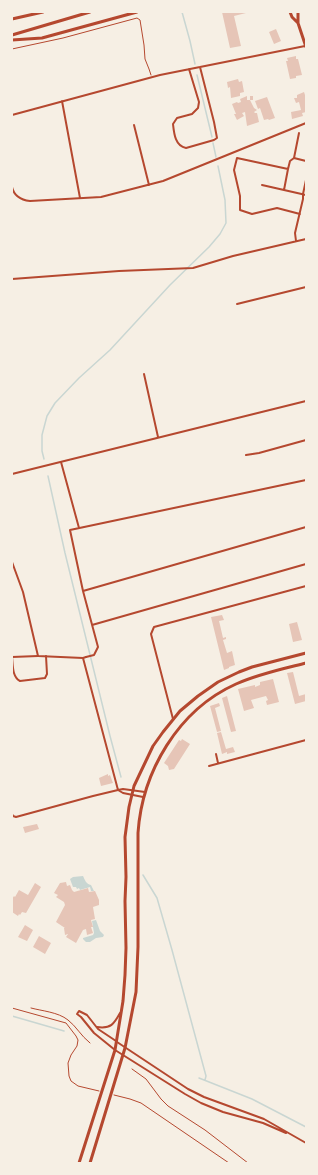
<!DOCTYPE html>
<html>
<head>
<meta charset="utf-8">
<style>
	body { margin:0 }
	#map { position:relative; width:318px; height:1175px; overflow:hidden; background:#f6efe4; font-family:"Titillium Web",sans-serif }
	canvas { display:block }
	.frame { position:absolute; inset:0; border:13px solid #f6efe4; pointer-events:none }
</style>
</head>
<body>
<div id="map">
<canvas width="318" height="1175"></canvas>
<div class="frame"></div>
</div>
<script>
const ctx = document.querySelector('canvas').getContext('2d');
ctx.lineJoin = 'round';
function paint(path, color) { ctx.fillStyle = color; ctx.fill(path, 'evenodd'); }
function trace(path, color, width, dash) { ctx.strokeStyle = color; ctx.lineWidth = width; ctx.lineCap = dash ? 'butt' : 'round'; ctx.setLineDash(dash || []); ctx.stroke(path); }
const water = new Path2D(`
	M83,876C85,880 86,884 91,885L94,891H91L90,887L80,890L79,888L77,889L76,887H73L70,879L73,877Z
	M96,920L100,931L104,935L103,937L96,938L90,942H86L83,939V938L93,935L94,933L92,921Z`);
const stream = new Path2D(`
	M182,12L190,41L195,64
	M197,75L212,137
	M213,143L216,157
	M44,459L42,451V435L47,416L55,403L79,378L110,350L170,285L209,247L220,234L226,223L225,200L218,166
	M48,476L65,553L110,736L121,777
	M143,875L157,898L172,950L206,1076L205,1080
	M12,1016L64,1031
	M199,1078L252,1099L306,1127`);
const building = new Path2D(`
	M222,12H250L234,16L241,46L230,48Z
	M276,29L281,41L274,44L269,32Z
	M296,56V59H298L302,75L296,76V78L290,79L286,61H288L287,58Z
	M238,79L239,82L242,81L244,92L240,93V96L231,98L230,87L228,88L227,82Z
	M304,92L306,98V112L302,113L303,116L292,119L291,112L301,110L299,102L296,103L294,98H297V95Z
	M247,96V100H250V96H253V100H250L254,108L257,110L254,112L255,113H257L259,122L247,126L245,112L242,113L244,116L237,120L234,114H236L232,104L237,102L238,103L241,102L240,99Z
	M267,97L275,118L269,120L268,119L264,120L260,108L258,109L255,101Z
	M222,615L224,620L219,621L220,625L223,638L226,637V639L223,640L227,653L232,651L235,665L229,667V668L224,670L211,617Z
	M297,622L302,640L293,642L289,624Z
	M293,672L299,696L306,694V701L295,704L287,673Z
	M273,679L279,702L267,705L266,701L268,700L266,696L251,700L254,708L244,711L238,689L255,685V687L260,685V682Z
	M227,696L236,731L231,732L222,698Z
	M219,703L220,706L215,708L221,731L217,732L210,706Z
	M221,732L226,749L233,747L235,752L227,754V752L222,754L217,733Z
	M182,739L190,744L174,769L169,770L168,766L164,763L179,740L181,741Z
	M108,774V776L110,775L113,783L101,786L99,778Z
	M37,824L39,829L25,833L23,827Z
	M66,882L67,886L70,885L72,890L74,892L88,888L89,892L95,891L99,900V905L93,907L95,919L91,920L93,927H91L93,933L87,935L86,929L83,930L76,943L66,937L68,934L65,935L64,928H65L56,922L65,905L64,902L56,897L58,895L54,893L60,883Z
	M35,883L41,887L26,913L22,912L20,915L19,914L18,916L12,912V899L14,896L15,897L19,890L28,895Z
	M25,925L33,930L27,941L18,937Z
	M39,936L51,943L45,954L33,947Z`);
const path = new Path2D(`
	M12,49L63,38L137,18L140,20L144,45L145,59L149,69L151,75
	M12,1008L66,1023L76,1036L78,1040L77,1046L71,1055L68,1063L69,1076L71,1081L78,1086L99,1091
	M114,1095L130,1099L141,1103L229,1163`);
const service = new Path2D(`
	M31,1008C42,1011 58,1012 68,1020C76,1026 81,1036 90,1043
	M132,1069L146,1079L161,1099L168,1106L205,1130L248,1163`);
const minor = new Path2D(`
	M189,69L199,102L198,108L192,114L177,118L173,124C174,133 175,146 186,148L214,140L217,138L214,122L200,67
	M62,101L80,198
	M12,115L160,75L305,46
	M134,125L149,185
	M294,158L306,161
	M288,169L237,158L234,170L240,196V210L252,214L277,208L300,214
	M262,185L306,195
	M12,187C14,196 21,200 30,201L101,197L163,181L306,123
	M284,190L288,169L290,161L294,158L299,133
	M296,241L295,233L303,199V194L306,180
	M12,279L119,271L193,268L233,256L306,239
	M237,304L306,287
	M144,374L158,437
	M246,455L259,453L306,440
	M61,462L79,528
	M83,591L306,527
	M92,625L306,564
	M12,657C13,665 12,677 20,681L45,678L47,674L46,656
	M12,657L38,656
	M86,657L94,655L98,647L83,591L70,530L306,480
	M173,719L151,634L154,627L306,586
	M216,754L218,763
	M209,766L306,740
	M12,814L13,816L16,817L93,796L118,790
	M97,1027C111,1029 114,1024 120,1013
	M115,1050L94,1033L81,1017L77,1014L79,1011L87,1015L98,1029L116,1041`);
const tertiary = new Path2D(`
	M12,474L306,401
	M12,562L23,592L38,656L83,658L86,657
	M83,658L118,790
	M118,790L123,789L145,792
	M118,790L123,793L143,797
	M117,1042L188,1089L204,1097L264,1119L306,1143
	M115,1050L185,1094L201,1103L223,1112L263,1123L286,1133`);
const primary = new Path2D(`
	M290,12L292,17L298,23
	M298,12V23L306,47
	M79,1163L115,1050L123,1001L125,975L126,948L125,901L126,877L125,837L129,807L134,786L153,746L163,732L180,711L198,696L218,682L239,672L252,667L306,653
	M90,1163L125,1048L136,992L138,947V833C142,772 178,710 236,684C258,674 282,669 306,663`);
const motorway = new Path2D(`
	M12,19L43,12
	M12,35L90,12
	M12,40L42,38L137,12`);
paint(water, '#c9d6d2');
trace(stream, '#c9d6d2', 1.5);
paint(building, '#e6c5b7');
trace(path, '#b5482f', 1);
trace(service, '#b5482f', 1);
trace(minor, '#b5482f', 2);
trace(tertiary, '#b5482f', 2);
trace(primary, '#b5482f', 3);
trace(motorway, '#b5482f', 3);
</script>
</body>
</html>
